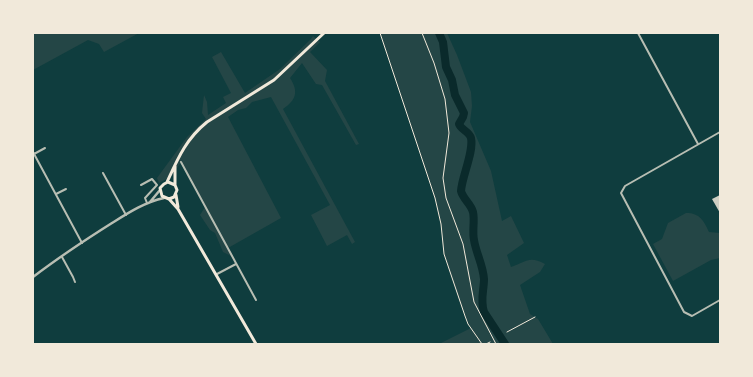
<!DOCTYPE html>
<html>
<head>
<meta charset="utf-8">
<style>
	body { margin:0 }
	#map { position:relative; width:753px; height:377px; overflow:hidden; background:#0f3d3e; font-family:"Fira Sans Condensed",sans-serif }
	canvas { display:block }
	.frame { position:absolute; inset:0; border:34px solid #f1e9da; pointer-events:none }
</style>
</head>
<body>
<div id="map">
<canvas width="753" height="377"></canvas>
<div class="frame"></div>
</div>
<script>
const ctx = document.querySelector('canvas').getContext('2d');
ctx.lineJoin = 'round';
function paint(path, color) { ctx.fillStyle = color; ctx.fill(path, 'evenodd'); }
function trace(path, color, width, dash) { ctx.strokeStyle = color; ctx.lineWidth = width; ctx.lineCap = dash ? 'butt' : 'round'; ctx.setLineDash(dash || []); ctx.stroke(path); }
const green = new Path2D(`
	M33,33H139L104,52L99,44L88,40L33,70Z
	M380,33H447L457,55L471,92L472,106L470,122L491,171L502,221L511,216L524,243L507,255L511,267C526,262 529,255 545,264L540,272L520,285L530,314L538,319L553,344H439L471,328L462,308L444,254L441,224L435,198Z
	M313,36L320,42L310,52L327,70L325,81L359,144L356,145L322,85L316,84L302,63L290,78C299,92 296,100 283,109L355,242L352,244L347,235L327,246L311,215L330,205L271,97L252,102L246,108L238,110L228,117L281,218L228,248L231,256L223,252L215,233L210,230L200,215L205,207L181,162L172,176L159,183L157,178L187,137L206,119L202,113L204,95L207,102L208,115L226,103L223,97L231,93L212,57L221,52L245,93L280,69L310,40Z
	M686,213C700,213 704,221 709,232L720,233V258L711,260L673,281L653,244L662,239L668,223Z`);
const river = new Path2D(`
	M439,33L443,42L446,67L452,80L455,95L464,113L463,117L459,124C461,130 469,131 471,138C474,152 462,176 461,191C463,199 471,204 473,212C475,221 472,231 474,240C476,253 483,265 484,279C484,290 480,300 484,312L505,344`);
const building = new Path2D(`
	M720,195V213L712,199Z`);
const path = new Path2D(`
	M380,33L435,198L441,224L444,254L465,316L468,324L482,344
	M422,33L434,63L445,99L449,133L443,178L446,198L463,244L474,302L496,344
	M507,332L535,317
	M486,344L490,342`);
const minor = new Path2D(`
	M638,33L698,144
	M720,132L625,186L621,193L684,312L692,316L720,300
	M33,152L82,243
	M34,154L45,148
	M181,162L256,300
	M103,173L126,215
	M141,185L152,179L157,185L145,198L147,203
	M56,194L66,189
	M62,257L73,277L75,282
	M217,274L236,264`);
const tertiary = new Path2D(`
	M150,202L160,190
	M33,277C58,258 85,240 112,223C128,213 145,202 164,198`);
const secondary = new Path2D(`
	M175,166V185
	M167,182C178,158 186,139 207,122L274,80L324,33
	M176,195L178,207
	M169,199L174,197L177,190L175,185L168,182L164,184L160,188L162,196L169,199L178,209L256,344`);
paint(green, '#244646');
trace(river, '#0a2a2b', 8);
paint(building, '#cfcfc3');
trace(path, '#f1e9da', 1);
trace(minor, '#b8beb3', 2);
trace(tertiary, '#b8beb3', 2.5);
trace(secondary, '#f1e9da', 3);
</script>
</body>
</html>
